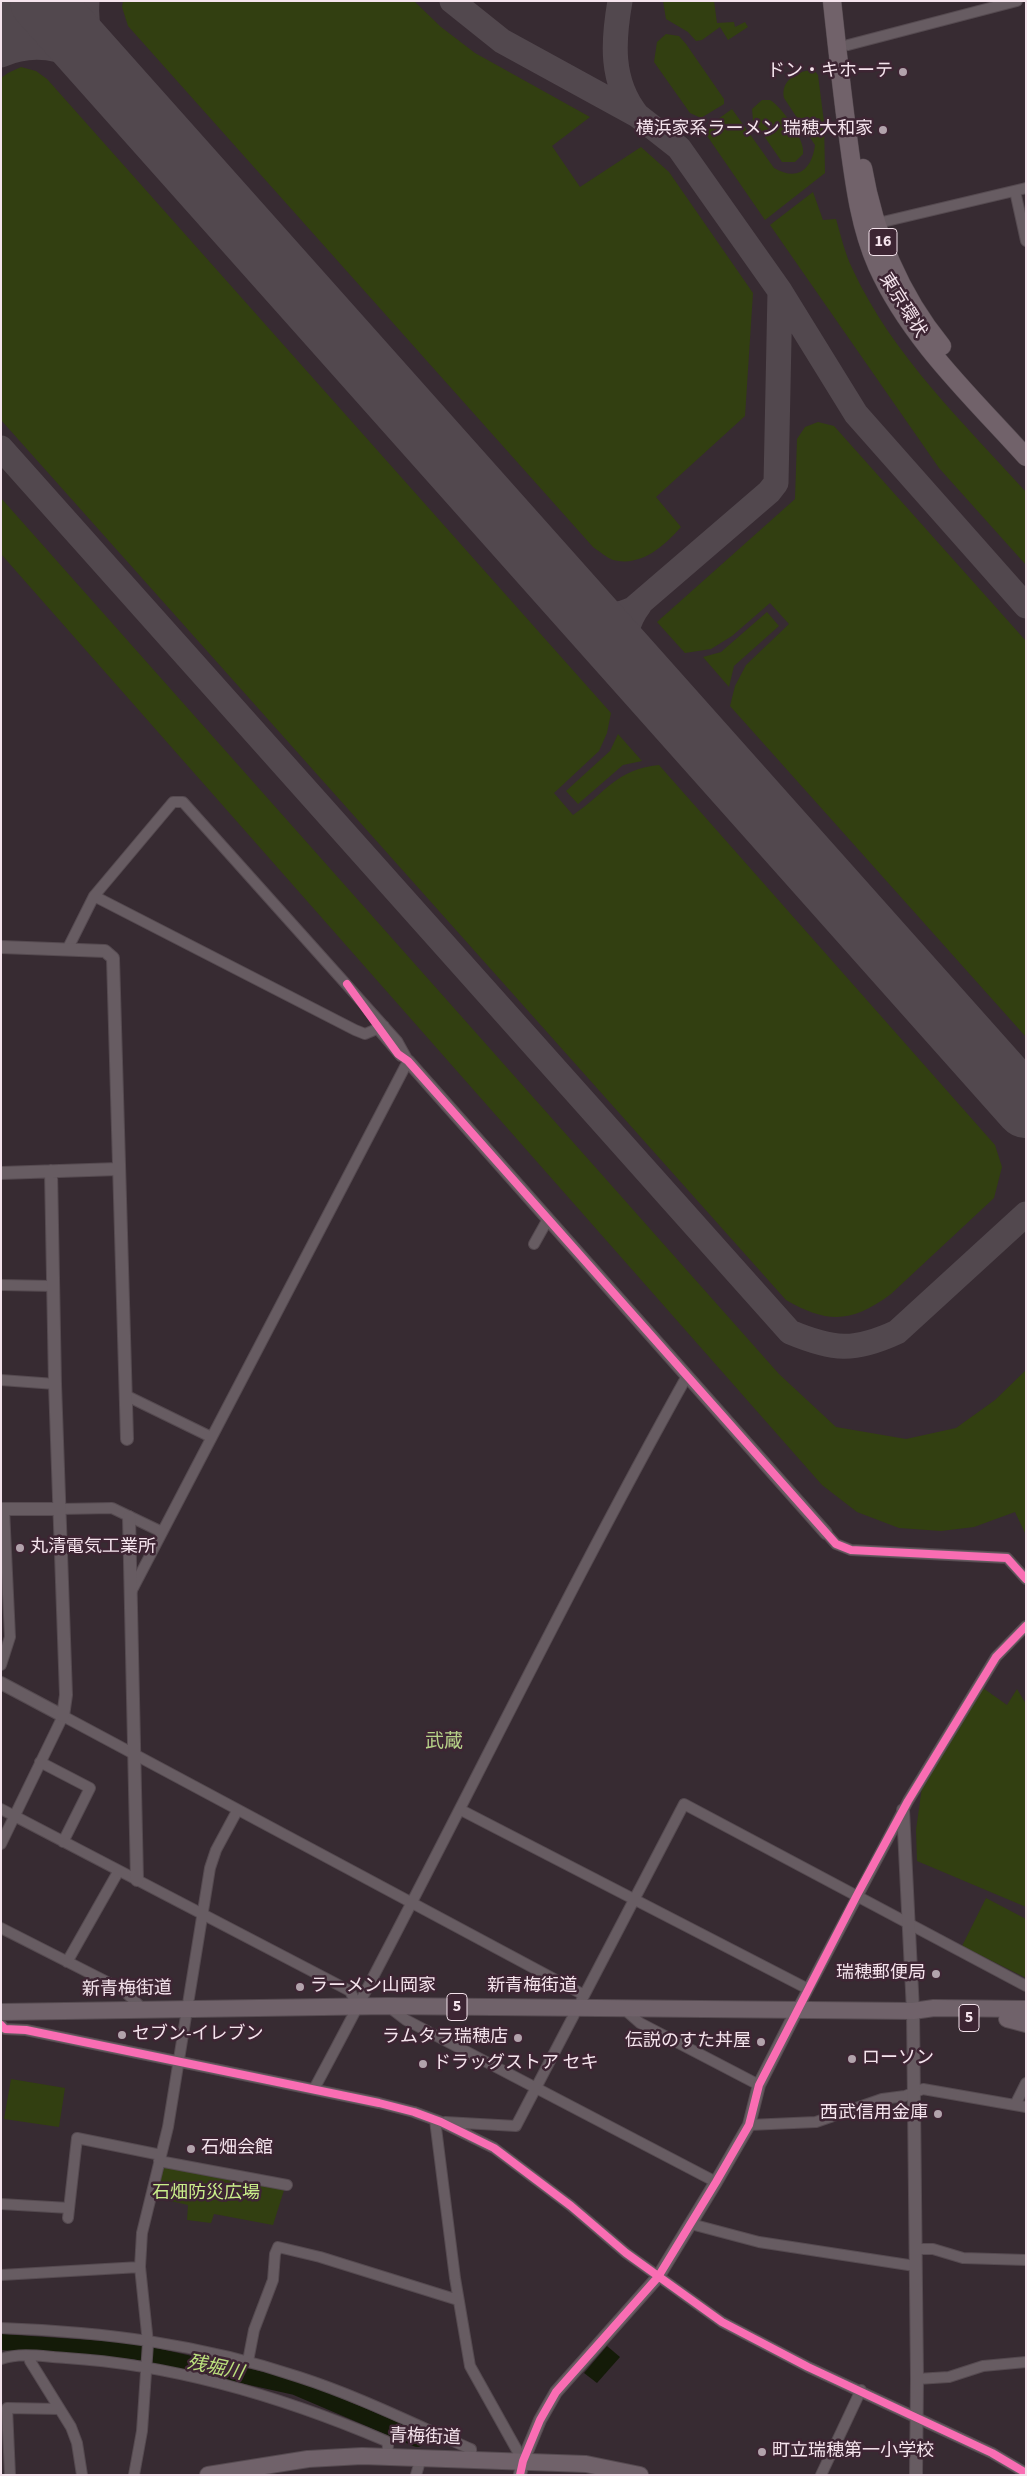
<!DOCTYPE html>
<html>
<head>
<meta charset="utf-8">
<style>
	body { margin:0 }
	#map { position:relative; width:1027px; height:2476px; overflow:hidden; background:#372b32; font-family:"Source Sans 3",sans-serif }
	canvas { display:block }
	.frame { position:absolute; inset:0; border:2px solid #f5e4ed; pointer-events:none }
</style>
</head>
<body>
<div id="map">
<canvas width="1027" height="2476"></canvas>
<div class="frame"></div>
</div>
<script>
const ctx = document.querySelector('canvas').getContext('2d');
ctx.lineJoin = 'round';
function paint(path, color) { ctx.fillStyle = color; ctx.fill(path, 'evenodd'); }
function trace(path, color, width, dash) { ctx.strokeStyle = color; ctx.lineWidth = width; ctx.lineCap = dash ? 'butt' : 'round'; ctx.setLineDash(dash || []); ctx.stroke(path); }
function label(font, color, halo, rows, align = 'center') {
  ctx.font = font + ' "Source Sans 3","Noto Sans JP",sans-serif'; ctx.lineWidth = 5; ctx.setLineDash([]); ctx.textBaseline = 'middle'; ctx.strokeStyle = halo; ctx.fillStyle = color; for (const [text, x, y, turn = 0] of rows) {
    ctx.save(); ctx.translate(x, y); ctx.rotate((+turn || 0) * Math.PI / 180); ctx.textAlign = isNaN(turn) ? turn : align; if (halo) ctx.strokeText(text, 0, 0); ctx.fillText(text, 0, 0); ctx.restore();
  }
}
const green = new Path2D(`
	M123,1H414L441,27L475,53L590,117L552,146L580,187L641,147L669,172L753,293L745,416L656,497L681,527C664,546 642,567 613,560C607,558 599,551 593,547L128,26L122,7Z
	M663,1H714L717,23L734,22L735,27L745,22L748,27L728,40L720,27L702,40L696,41L688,32L666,19Z
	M666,34L679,36L686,44L724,99V104L701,118L690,113L654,62L657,42Z
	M21,67L36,71L47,79L611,713L607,733L599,751L554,793L573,815C606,793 616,769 659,765L995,1145L1002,1167L994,1198L891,1294C852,1323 828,1324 786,1300L1,420V78L8,73Z
	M814,70L818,75L824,122L825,173L765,220L703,130L732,109L774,168C798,182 812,169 815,145L784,98C780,80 799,70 814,70Z
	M762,100H770C782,107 806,141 803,154L795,162H782L753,120L752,109Z
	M813,192L823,220L836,219C841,236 845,254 853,270C893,356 963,422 1026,492V565L939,468L770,225Z
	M818,422L834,426L1026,641V1037L730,706L735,686L746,665L789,624L770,603L732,636L711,649L685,653L657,622L795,499L797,439L805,427Z
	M1,498L779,1374L836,1427L906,1439L956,1428L995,1400L1026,1370V1535L1015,1512L974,1527L941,1531L899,1528L857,1512L822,1485L1,554Z
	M767,612L779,626L734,666L729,687L703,657L721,652Z
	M618,734L642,761L623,765L578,804L566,791L610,751Z
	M983,1688L1007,1705L1017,1689L1026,1704V1907L917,1861L916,1830L922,1787Z
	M986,1898L1026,1919V1978L962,1946Z
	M11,2079L65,2088L59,2127L4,2119Z
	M162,2164L285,2187L273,2225L214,2214L211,2223L187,2220L188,2205L158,2198L157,2183Z`);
const water = new Path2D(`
	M607,2346L620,2357L597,2383L584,2373Z`);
const river = new Path2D(`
	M1,2342L133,2351L295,2387L417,2439`);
const taxiway = new Path2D(`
	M87,1C85,28 91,50 105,73
	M452,1L502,41L637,115L679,148L780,291L856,414L1026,606
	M620,1C613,41 610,81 637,115
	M1,30L6,1
	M1,47L54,1
	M1,55C40,38 78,51 108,77
	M1,448L790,1332C833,1350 854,1352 897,1332L1026,1214
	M578,606C597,614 613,619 633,609L769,492L776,483L780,291
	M629,662C622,640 626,623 640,604
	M1016,1097L1026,1110`);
const runway = new Path2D(`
	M41,1L1026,1107`);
const minor = new Path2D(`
	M848,45L1017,1
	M1015,191L1026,241
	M874,224L1026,188
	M94,896L355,1030L365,1034L384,1026
	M67,950L94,896L173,802H183L397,1041L408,1061
	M378,1029L401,1056
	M534,1244L548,1219
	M1,1285L53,1286
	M1,1380L55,1384
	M125,1395L211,1437
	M60,1509L112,1508L162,1532
	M826,1533L836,1544L851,1550L1007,1558L1026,1579
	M131,1592L408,1061
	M1,1665L10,1637L4,1509
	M40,1762L90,1788L63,1842
	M1,1809L350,1991L358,2007
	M461,1810L808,1989
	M1,1844L63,1716L584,1995
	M1,1928L123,1990L144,2010
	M67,1962L118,1872
	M389,2007L406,2020L716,2182
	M623,2008L640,2023L759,2085
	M797,2010L908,1801L996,1657L1026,1626
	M1,2025L5,2029L26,2030L379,2103L414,2112L441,2122L494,2148L571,2206L626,2253L722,2322L808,2367L992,2453L1026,2473
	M314,2089C441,1853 556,1611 687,1376
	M1015,2105L1026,2083
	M435,2120L455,2278L470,2366L523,2461
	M445,2122L516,2126L684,1804L1026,1986
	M749,2125L816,2122L882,2099L905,2096L923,2089L1026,2107
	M159,2161L287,2185
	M1,2204L69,2208
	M68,2218L77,2138L161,2155
	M691,2224L759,2242L915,2266
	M915,2249H933L963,2258L1026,2260
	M1,2275L140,2267
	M1,2328C105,2332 201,2344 299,2377C358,2396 414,2424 471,2449L472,2460
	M29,2356L30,2361L71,2427L77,2443L82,2475
	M1,2359C22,2352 45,2357 66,2358C177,2365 283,2397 386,2441L388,2445L387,2457
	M248,2361L254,2330L273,2280L275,2254L278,2247L320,2257L458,2300
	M917,2379L949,2377L983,2366L1026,2362
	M10,2475L7,2408L59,2409
	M134,2475L142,2431L148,2343L140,2267L142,2233L168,2127L210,1868L216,1850L237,1811
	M416,2475L421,2458
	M821,2475L861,2390`);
const tertiary = new Path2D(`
	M1,947L105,951L113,958L127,1439
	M408,1061L826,1533
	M1,1173L118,1169
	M1,1509H60
	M129,1517L137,1880
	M1,1683L63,1716L66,1695L55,1384L51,1171
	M903,1810L913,2011L917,2379L916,2475
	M520,2475L523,2461L540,2420L556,2392L658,2277L716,2182L749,2125L759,2085L797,2010`);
const primary = new Path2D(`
	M1,2012L387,2006L913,2011L934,2008L1026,2009
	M1007,2019L1026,2024
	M208,2475L308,2459L362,2456L586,2464L640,2475`);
const trunk = new Path2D(`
	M832,1C837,47 842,92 848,137C854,181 859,225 877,266C910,340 973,398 1026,457
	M863,168C874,232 900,295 942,346`);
const cycleway = new Path2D(`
	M347,984L398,1054L408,1061L836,1544L851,1550L1007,1558L1026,1579
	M1,2025L5,2029L26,2030L379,2103L414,2112L441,2122L494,2148L571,2206L626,2253L722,2322L808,2367L992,2453L1026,2473
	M520,2475L523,2461L540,2420L556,2392L658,2277L716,2182L749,2125L759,2085L857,1895L908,1801L996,1657L1026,1626`);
const markers = [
	[903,72,5,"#b2a3ac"],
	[883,130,5,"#b2a3ac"],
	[20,1548,5,"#b2a3ac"],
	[936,1974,5,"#b2a3ac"],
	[300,1987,5,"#b2a3ac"],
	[122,2035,5,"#b2a3ac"],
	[518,2038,5,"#b2a3ac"],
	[761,2042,5,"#b2a3ac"],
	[852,2059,5,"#b2a3ac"],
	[423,2064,5,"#b2a3ac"],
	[938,2114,5,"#b2a3ac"],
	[191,2149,5,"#b2a3ac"],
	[762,2452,5,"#b2a3ac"]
];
const shields = [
	[883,242,28],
	[457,2007,20],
	[969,2018,20]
];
const shieldNames = [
	["16",883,242],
	["5",457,2007],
	["5",969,2018]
];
const poiNames = [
	["ドン・キホーテ",893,72,"right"],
	["横浜家系ラーメン 瑞穂大和家",873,130,"right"],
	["丸清電気工業所",30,1548],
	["瑞穂郵便局",926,1974,"right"],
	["ラーメン山岡家",310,1987],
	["セブン-イレブン",132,2035],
	["ラムタラ瑞穂店",508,2038,"right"],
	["伝説のすた丼屋",751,2042,"right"],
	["ローソン",862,2059],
	["ドラッグストア セキ",433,2064],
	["西武信用金庫",928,2114,"right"],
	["石畑会館",201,2149],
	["町立瑞穂第一小学校",772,2452]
];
const streetNames = [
	["東京環状",902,306,58],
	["新青梅街道",532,1987],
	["新青梅街道",127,1990,-1],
	["青梅街道",425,2438,2]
];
const parkNames = [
	["石畑防災広場",206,2194]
];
const neighbourhoodNames = [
	["武蔵",444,1743]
];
const waterNames = [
	["残堀川",215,2369,12]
];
paint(green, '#323f11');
paint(water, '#141b08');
trace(river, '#141b08', 16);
trace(taxiway, '#52484e', 25);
trace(runway, '#52484e', 62);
trace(minor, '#554a50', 12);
trace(tertiary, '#554a50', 14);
trace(primary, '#554a50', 18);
trace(trunk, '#554a50', 19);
trace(minor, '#675c62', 10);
trace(tertiary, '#675c62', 12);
trace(primary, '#70626a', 16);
trace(trunk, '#71626a', 18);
trace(cycleway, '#f96db3', 8);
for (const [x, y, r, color] of markers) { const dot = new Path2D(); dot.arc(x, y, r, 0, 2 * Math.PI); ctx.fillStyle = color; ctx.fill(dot); trace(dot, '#3d2533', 2); }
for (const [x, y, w] of shields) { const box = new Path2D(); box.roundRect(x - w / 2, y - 13.5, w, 27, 4); ctx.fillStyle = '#3d2533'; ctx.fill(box); trace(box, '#f5e4ed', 1); }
label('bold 16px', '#f5e4ed', null, shieldNames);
label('18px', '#f5e4ed', '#3d2533', poiNames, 'left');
label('18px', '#f5e4ed', '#3d2533', streetNames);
label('18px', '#c9ee8a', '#3d2533', parkNames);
label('19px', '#b6d189', '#3d2533', neighbourhoodNames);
label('italic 19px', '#bce17d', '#3d2533', waterNames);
</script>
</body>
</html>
